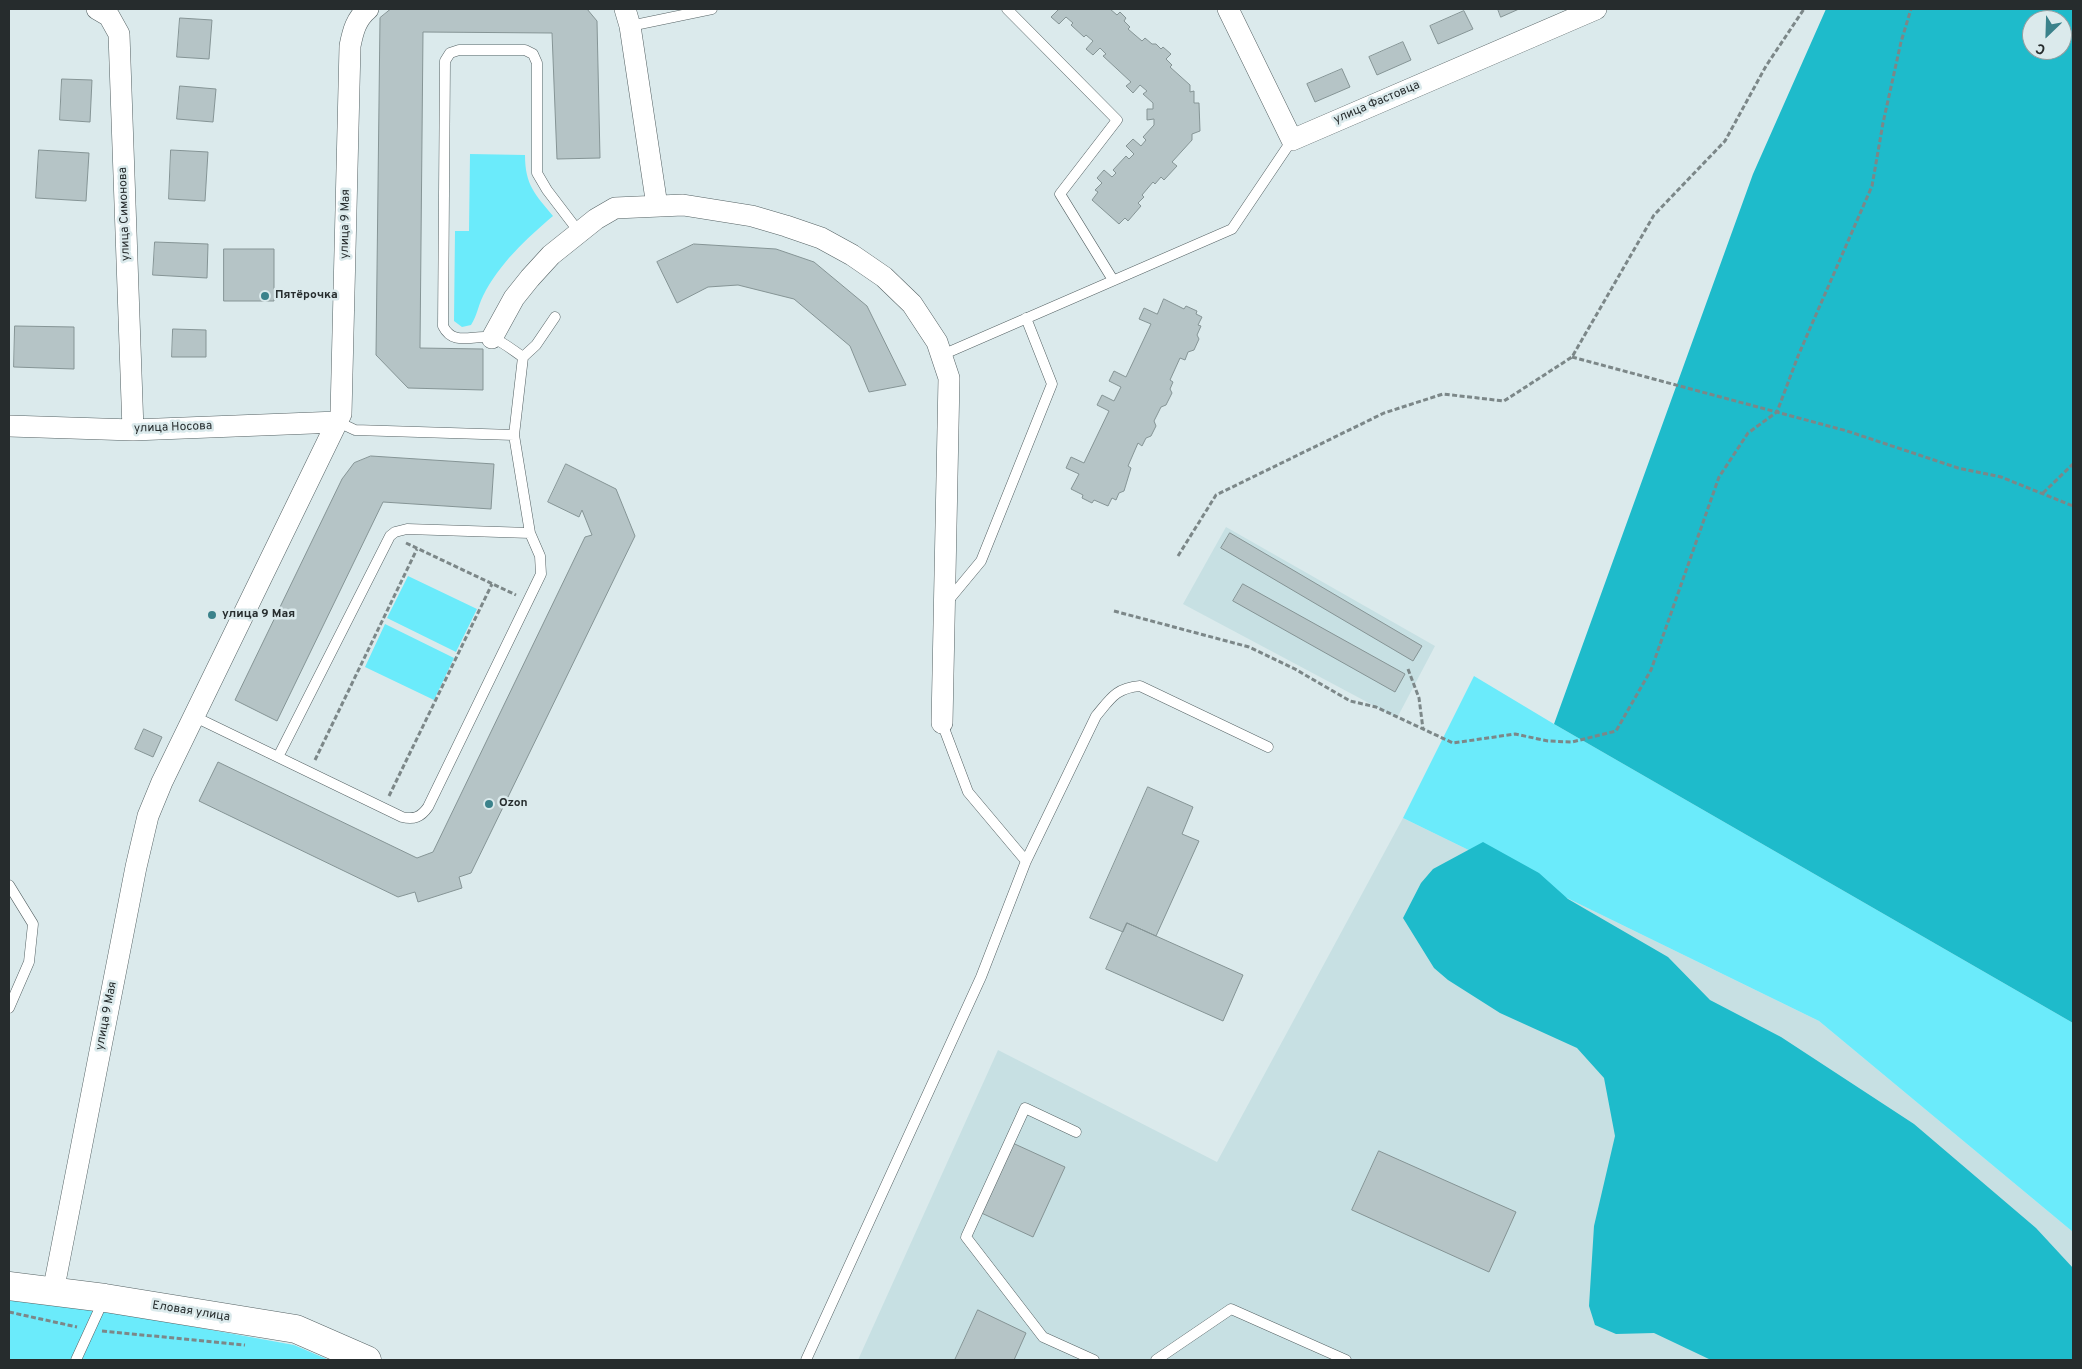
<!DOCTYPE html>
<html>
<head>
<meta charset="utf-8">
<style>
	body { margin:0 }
	#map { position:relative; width:2082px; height:1369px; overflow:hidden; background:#dbeaec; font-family:Overpass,sans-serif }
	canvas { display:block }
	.frame { position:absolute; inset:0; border:10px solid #262c2d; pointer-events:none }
	.north { position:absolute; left:2022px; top:10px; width:50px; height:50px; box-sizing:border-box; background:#dbeaec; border:1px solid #939ea0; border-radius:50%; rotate:204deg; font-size:14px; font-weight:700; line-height:20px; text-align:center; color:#262c2d }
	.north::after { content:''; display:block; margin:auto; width:18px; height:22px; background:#3b828b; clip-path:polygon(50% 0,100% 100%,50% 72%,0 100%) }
</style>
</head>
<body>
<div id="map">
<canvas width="2082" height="1369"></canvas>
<div class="frame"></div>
<div class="north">С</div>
</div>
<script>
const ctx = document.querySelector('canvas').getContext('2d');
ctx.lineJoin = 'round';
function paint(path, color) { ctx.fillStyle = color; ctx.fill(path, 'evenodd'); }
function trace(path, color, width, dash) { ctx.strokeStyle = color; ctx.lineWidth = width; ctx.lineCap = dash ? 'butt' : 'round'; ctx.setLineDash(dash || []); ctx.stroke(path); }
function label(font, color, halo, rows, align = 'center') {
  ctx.font = font + ' Overpass,sans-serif'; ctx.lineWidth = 5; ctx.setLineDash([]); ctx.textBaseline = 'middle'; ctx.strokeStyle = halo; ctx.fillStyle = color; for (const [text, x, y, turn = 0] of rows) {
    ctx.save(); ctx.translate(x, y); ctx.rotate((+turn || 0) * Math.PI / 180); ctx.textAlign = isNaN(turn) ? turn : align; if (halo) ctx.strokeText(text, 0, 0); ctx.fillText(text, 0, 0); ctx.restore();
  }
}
const built = new Path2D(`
	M1226,527L1435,646L1397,718L1183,604Z
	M1403,818L1819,1021L2073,1232V1360H858L998,1050L1217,1162Z`);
const green = new Path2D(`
	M470,154L525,155C525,185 535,194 553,216C526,239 499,264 483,296C478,306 477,316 471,325L462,327L454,321L455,231H469Z
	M408,576L477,609L456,652L387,618Z
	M385,624L454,658L434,700L365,667Z
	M1474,676L1554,724L2073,1023V1232L1819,1021L1403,818Z
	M9,1295L42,1299L294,1345L329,1360H9Z`);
const forest = new Path2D(`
	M1826,9H2073V1023L1554,724L1753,174ZM2032,20H2062V50H2032Z
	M1483,842L1539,873L1568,899L1668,957L1710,1000L1781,1037L1914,1124L2036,1228L2073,1268V1360H1711L1654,1333L1616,1334L1595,1325L1589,1306L1594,1226L1615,1136L1604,1078L1577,1048L1500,1013L1448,980L1434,968L1403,918L1421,883L1433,869Z`);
const building = new Path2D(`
	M391,9H587L597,21L600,158L557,159L552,33L423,32L420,348L483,349V390L408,388L376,355L380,18Z
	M1057,9H1110L1117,15L1120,12L1126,18L1124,21L1130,27L1128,29L1142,41L1145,38L1152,44H1156L1161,49L1163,47L1171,54L1166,59L1172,65L1170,67L1190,85V92L1194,91V103H1199L1200,131L1192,134V140L1172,162L1177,166L1164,180L1161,177L1155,184L1153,182L1142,195L1144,197L1138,203L1141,206L1128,221L1125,218L1119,224L1092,200L1098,192L1095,190L1102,183L1097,178L1104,170L1112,177L1116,173L1113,170L1126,156L1129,159L1134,154L1126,146L1133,139L1141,146L1146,140L1143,137L1154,125V119L1147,120V109H1153V103L1143,94L1147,91L1140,85L1133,93L1126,86L1131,82L1103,56L1106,54L1100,48L1093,55L1086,49L1093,41L1086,35L1084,37L1071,25L1073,23L1066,17L1059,24L1051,17L1058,10Z
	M1498,9H1519L1501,17Z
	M1464,11L1473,29L1438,44L1430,26Z
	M180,18L212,20L209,59L177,57Z
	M1403,42L1411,60L1377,75L1369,57Z
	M1342,69L1350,87L1315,102L1307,84Z
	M62,79L92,80L90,122L60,120Z
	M180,86L216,89L213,122L177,119Z
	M39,150L89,153L86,201L36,198Z
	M171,150L208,152L205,201L169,199Z
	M155,242L208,244L207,278L153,275Z
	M694,244L776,249L814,262L867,306L906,385L869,392L850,346L794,299L738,285L708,287L677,303L657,262Z
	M224,249H274V301H224Z
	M1164,299L1184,309L1186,306L1197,311L1196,314L1202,317L1198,325L1201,326L1197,335L1199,339L1194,350L1188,352L1185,360L1180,358L1170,380L1173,382L1170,389L1172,393L1166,405L1161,407L1154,421L1156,426L1151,436L1146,438L1142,446L1138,443L1128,466L1131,468L1124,491L1119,493L1116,500L1112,498L1108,506L1094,500L1092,503L1082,498L1083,495L1071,489L1079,474L1066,468L1071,457L1084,463L1109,411L1097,405L1102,395L1114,401L1121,387L1109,381L1114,371L1126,377L1151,324L1139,319L1144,308L1157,314Z
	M15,326L74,327V369L14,367Z
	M173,329L206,330V357H172Z
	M371,456L494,464L491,509L383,502L277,721L235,700L342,479L354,463Z
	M566,464L616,489L635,536L471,873L459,877L462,888L418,902L415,892L398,897L199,801L218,762L417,858L433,852L585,537L592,535L582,510L579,517L548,502Z
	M1230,533L1422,646L1413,661L1221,548Z
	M1243,584L1405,674L1395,692L1233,601Z
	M144,729L162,737L153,757L135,749Z
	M1148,787L1193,807L1182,834L1199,841L1156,936L1127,923L1123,932L1090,918Z
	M1127,923L1243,975L1223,1021L1106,969Z
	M1006,1140L1065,1167L1033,1237L975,1210Z
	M1379,1151L1516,1212L1489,1272L1352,1210Z
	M978,1310L1026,1333L1014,1360H955Z`);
const path = new Path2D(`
	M1572,357L1847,431L1958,468L2001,477L2073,506
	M2043,493L2073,464
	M406,543L516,595
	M1178,556L1216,495L1384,413L1443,394L1504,401L1572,357L1654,215L1725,141L1766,66L1804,9
	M1114,611L1249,647L1295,669L1350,701L1376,707L1453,743L1515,734L1548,741L1572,742L1616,731L1651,670L1719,477L1748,433L1777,412L1798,356L1872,186L1883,123L1901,42L1911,9
	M1408,669L1419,698L1423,729
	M315,760L417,549
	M389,796L492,584
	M9,1312L77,1327
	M102,1331L245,1345`);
const service = new Path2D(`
	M1007,9L1117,120L1060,194L1113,280
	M630,26L712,9
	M942,355L1232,229L1292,140
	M523,357L536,345L555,317
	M514,435L523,357C514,351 503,342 493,338C475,333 454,348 443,326L445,61L450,53L459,50H525L533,54L537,63V173L547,190L579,232
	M947,602L981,561L1052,384L1026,318
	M193,716L402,817C414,820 421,817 428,807L541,574L540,556L530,533
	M942,723L968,792L1026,861
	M278,757L390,536L395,532L407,529L530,533L514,435L355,430L338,422
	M9,885L33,924L29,962L9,1008
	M1076,1132L1025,1108L966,1237L1043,1337L1094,1360
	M76,1360L104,1299
	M806,1360L981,977L1026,861L1096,716C1111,698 1116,688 1140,686L1268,747
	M1156,1360L1231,1309L1346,1360`);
const minor = new Path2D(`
	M97,9L109,16L119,34L133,430
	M625,9L630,26L657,206
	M1228,9L1292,140L1596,9
	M492,338L514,298L530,278L551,255L596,219L615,208L683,205L752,216L786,226L821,238L852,255L884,277L912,304L937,342L949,378L942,723
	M9,426L133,430L338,422
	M53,1292L136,867L148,816L162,782L341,414L350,46C353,31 356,19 368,9`);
const primary = new Path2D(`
	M9,1286L105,1298L296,1329L367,1360`);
const markers = [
	[265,296,5,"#3b828b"],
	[212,615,5,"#3b828b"],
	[489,804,5,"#3b828b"]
];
const streetNames = [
	["улица Фастовца",1377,103,-23],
	["улица Симонова",125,214,-92],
	["улица 9 Мая",346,224,-89],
	["улица Носова",173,428,-2],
	["улица 9 Мая",107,1016,-79],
	["Еловая улица",191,1312,9]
];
const poiNames = [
	["Пятёрочка",275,296],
	["улица 9 Мая",222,615],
	["Ozon",499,804]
];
paint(built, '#c7e0e3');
paint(green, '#6bebfb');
paint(forest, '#1ebbcb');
paint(building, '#b5c4c6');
trace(building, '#859495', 1);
trace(service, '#556264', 11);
trace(minor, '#556264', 22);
trace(primary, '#556264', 29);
trace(path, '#7c8788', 3, [5, 2.5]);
trace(service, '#fff', 10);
trace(minor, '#fff', 21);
trace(primary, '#fff', 28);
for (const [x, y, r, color] of markers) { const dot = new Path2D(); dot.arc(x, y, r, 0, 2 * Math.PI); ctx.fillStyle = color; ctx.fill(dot); trace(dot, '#dbeaec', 2); }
label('12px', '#262c2d', '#dbeaec', streetNames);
label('bold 12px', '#262c2d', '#dbeaec', poiNames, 'left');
</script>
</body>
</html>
